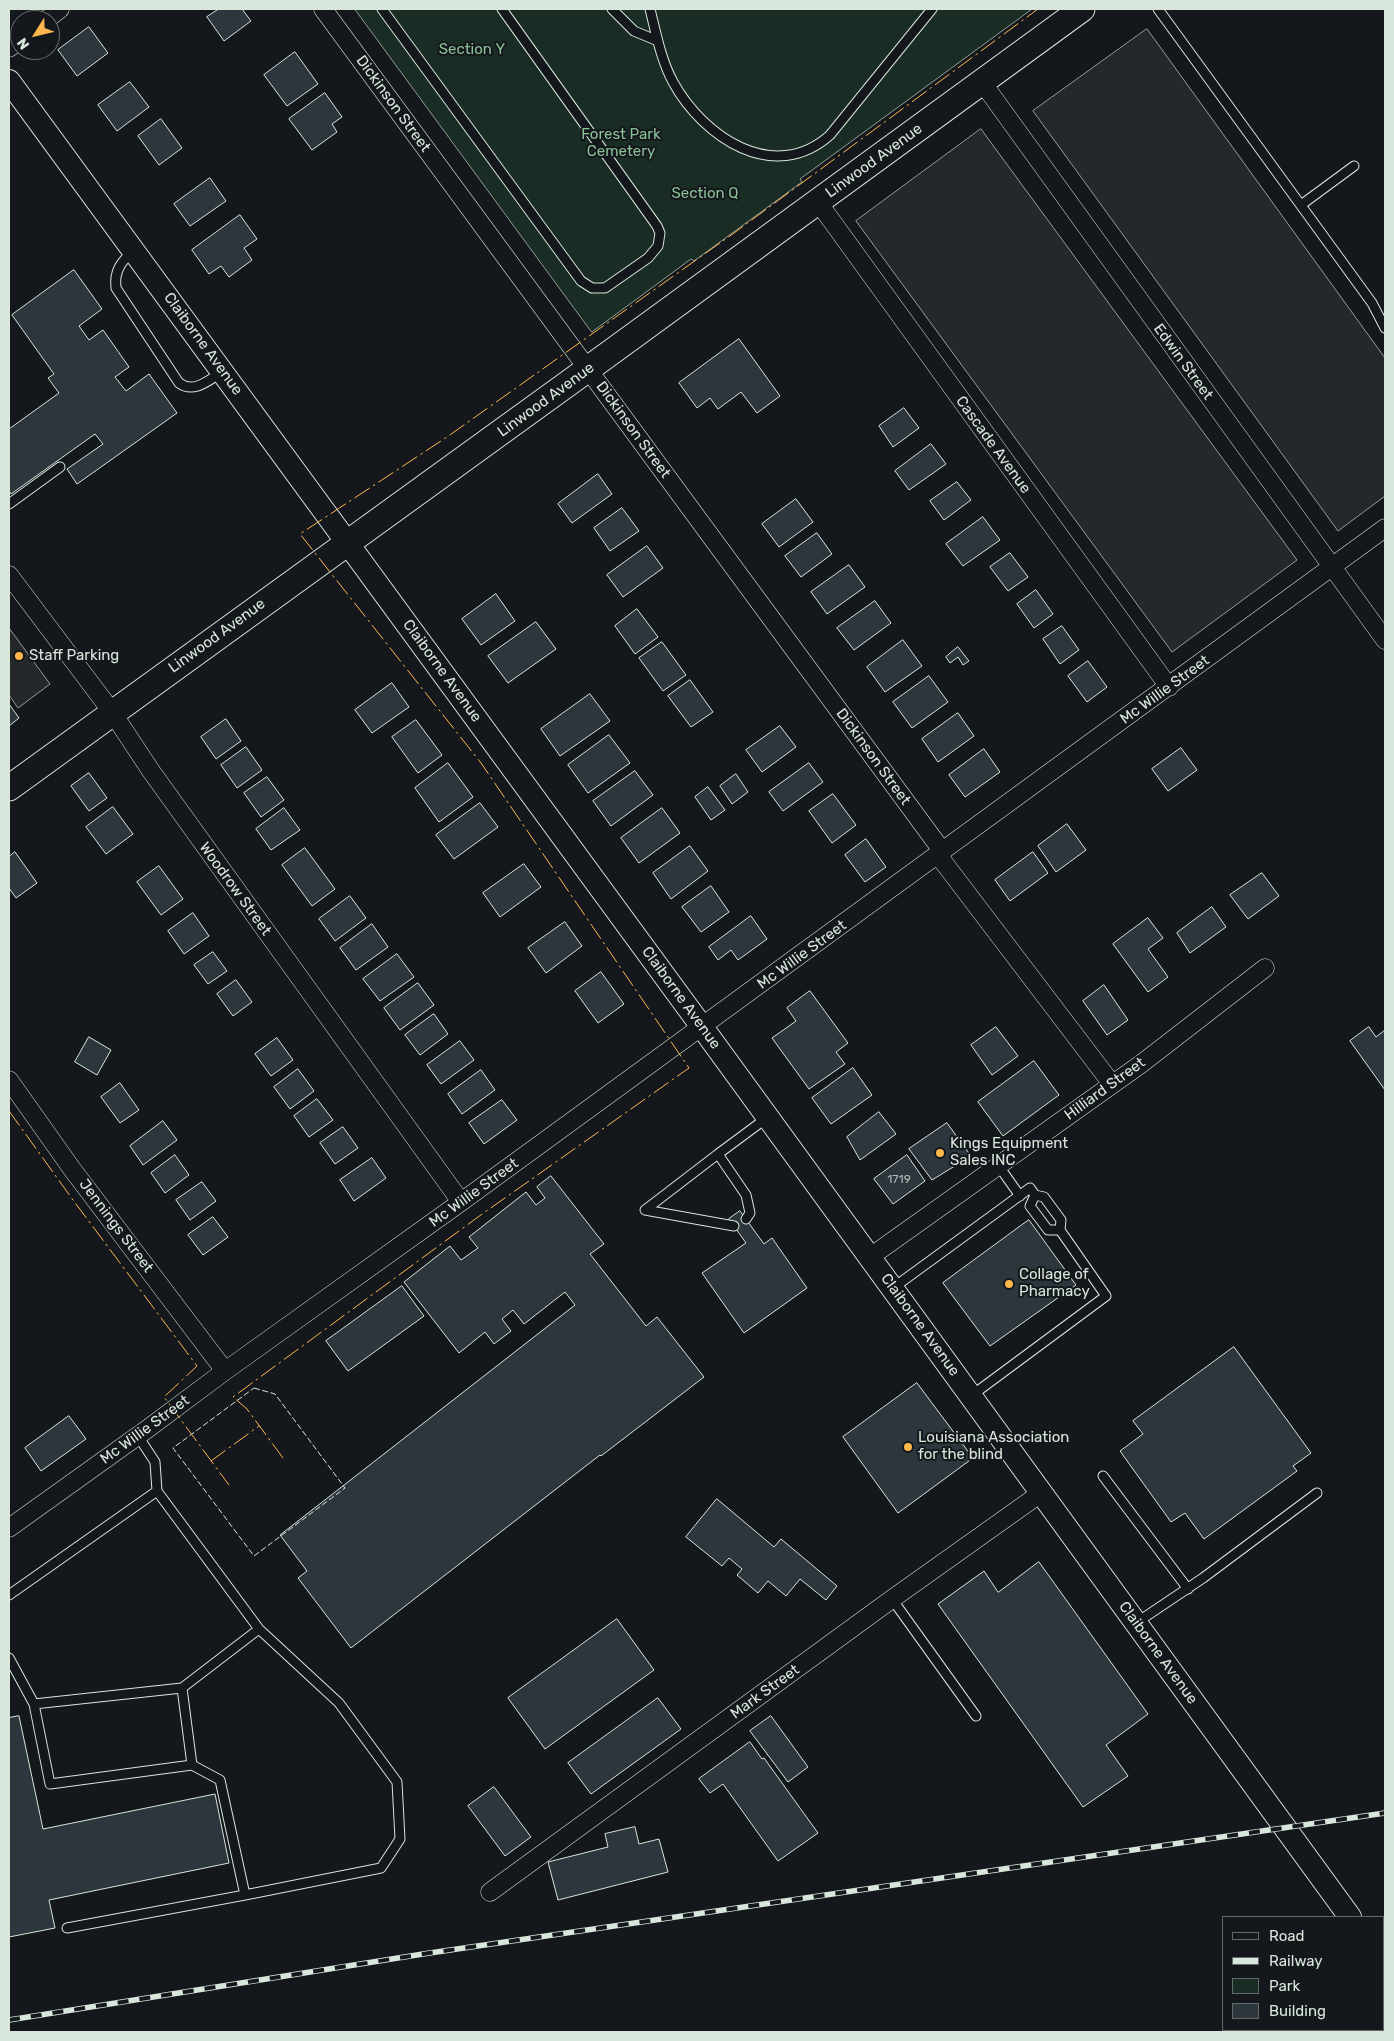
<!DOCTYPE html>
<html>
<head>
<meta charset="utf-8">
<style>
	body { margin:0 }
	#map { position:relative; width:1394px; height:2041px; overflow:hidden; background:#14181c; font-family:Rubik,sans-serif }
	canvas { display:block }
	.frame { position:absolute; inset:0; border:10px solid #d8e6dc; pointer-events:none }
	.legend { position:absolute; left:1222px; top:1916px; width:162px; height:115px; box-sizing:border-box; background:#14181c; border:1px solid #626a69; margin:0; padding:6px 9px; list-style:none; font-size:15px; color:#d8e6dc }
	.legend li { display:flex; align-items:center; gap:10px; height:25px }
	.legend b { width:25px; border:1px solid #626a69 }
	.north { position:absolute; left:10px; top:10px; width:50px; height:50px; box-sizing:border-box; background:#14181c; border:1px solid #626a69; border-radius:50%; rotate:234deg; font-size:14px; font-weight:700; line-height:20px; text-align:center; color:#d8e6dc }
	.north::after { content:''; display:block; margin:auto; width:18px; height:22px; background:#ffb74d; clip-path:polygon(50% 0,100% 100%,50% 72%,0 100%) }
</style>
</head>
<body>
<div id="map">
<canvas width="1394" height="2041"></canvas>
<div class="frame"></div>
<ul class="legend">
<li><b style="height:6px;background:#14181c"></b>Road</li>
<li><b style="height:6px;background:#d8e6dc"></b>Railway</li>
<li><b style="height:14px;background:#1a2d24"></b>Park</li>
<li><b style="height:14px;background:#2c363c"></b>Building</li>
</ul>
<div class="north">N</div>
</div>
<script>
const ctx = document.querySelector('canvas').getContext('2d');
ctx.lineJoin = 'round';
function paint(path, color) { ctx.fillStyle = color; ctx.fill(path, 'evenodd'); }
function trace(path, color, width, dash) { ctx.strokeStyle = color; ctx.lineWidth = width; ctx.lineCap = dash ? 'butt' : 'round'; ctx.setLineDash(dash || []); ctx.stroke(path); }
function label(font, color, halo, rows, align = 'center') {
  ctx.font = font + ' Rubik,sans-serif'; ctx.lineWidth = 4; ctx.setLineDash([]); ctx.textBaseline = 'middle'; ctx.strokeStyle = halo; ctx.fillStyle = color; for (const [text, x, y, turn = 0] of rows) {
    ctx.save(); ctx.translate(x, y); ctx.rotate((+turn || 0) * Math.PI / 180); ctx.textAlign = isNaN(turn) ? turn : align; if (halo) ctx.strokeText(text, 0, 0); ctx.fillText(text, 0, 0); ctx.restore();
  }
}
const green = new Path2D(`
	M355,9H1032L800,179L802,182L694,261L691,259L592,332Z`);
const parking = new Path2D(`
	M1147,29L1385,358V496L1338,531L1033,111Z
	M981,129L1297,560L1172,652L856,221Z
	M9,628L50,684L18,708L9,695Z`);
const building = new Path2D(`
	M219,9H242L251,21L224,41L207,17Z
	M89,27L108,53L77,76L58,50Z
	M295,52L318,84L287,106L264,75Z
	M130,82L149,107L117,131L98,105Z
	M325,93L342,117L332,124L337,132L312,150L289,119Z
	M161,119L182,148L159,165L138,136Z
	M210,178L226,201L190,226L174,204Z
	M240,215L257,239L244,248L252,260L229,277L221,266L209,274L192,250Z
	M74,270L102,309L79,326L89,340L103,330L129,367L115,377L126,391L149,374L177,413L77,484L67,469L103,444L95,434L11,494L9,491V429L59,393L48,378L54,374L12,315Z
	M739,339L780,396L757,413L741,392L718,409L710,398L697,408L679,383Z
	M904,408L919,428L893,447L879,426Z
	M931,444L946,464L909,490L895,471Z
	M598,474L612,494L572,523L558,504Z
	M957,482L971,500L944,520L930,501Z
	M796,499L813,522L779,547L762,524Z
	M622,508L639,531L610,551L594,528Z
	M983,517L1000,540L963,566L946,544Z
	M817,533L832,554L801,577L785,556Z
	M647,546L663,568L623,597L607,575Z
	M1010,553L1028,577L1008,591L990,567Z
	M849,565L865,587L827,614L811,592Z
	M1036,590L1053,614L1034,628L1017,604Z
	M496,594L515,621L481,645L462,619Z
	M875,601L891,623L854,650L837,628Z
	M637,609L658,637L635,654L615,626Z
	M536,622L556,649L508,683L488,656Z
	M1062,626L1079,650L1060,664L1043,639Z
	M903,640L922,666L885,692L867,667Z
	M662,642L686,675L663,691L639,658Z
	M958,647L969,661L963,665L958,657L950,663L946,657Z
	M1088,661L1107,687L1087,702L1068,676Z
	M929,676L948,702L912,728L893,702Z
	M690,680L713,712L691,727L668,696Z
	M392,683L409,707L372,733L355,710Z
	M590,694L610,721L560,756L541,729Z
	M9,704L19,718L9,726Z
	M958,713L974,736L938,762L922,739Z
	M226,719L241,741L216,759L201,737Z
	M416,720L442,755L418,773L392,737Z
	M780,726L796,747L762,772L746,750Z
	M609,735L630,763L588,793L568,765Z
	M246,747L262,770L237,788L221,765Z
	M1181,748L1197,770L1168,791L1152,769Z
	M984,749L1000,772L965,797L949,775Z
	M448,763L473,797L439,822L415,788Z
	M809,763L823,782L783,811L769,792Z
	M635,771L653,795L611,826L593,801Z
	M89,773L107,798L89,811L71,786Z
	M736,774L748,792L732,804L720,786Z
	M267,777L284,800L261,817L244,793Z
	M708,787L725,810L711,820L695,797Z
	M833,794L856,825L832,843L809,811Z
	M480,803L498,827L454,859L436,835Z
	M113,807L133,834L106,854L86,827Z
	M284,808L300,830L271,850L256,829Z
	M662,808L680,833L639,863L621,838Z
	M1067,824L1086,850L1056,872L1038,846Z
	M866,839L886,867L865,882L845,855Z
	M690,846L708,871L671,899L653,873Z
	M305,848L335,889L312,906L282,865Z
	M15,852L37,883L16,898L9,888V857Z
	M1033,852L1048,873L1010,901L995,880Z
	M524,864L541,887L500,917L483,893Z
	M159,866L183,899L161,915L137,882Z
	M1262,873L1279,896L1248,919L1230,895Z
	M711,886L729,912L701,932L682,907Z
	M350,896L366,918L335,941L319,919Z
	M1212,907L1226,927L1190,953L1177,933Z
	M193,913L209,936L184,954L168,931Z
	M751,916L767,939L738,960L731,950L718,960L709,947Z
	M1148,918L1163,938L1148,949L1168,977L1148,992L1113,944Z
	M565,922L582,946L546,973L528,948Z
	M372,924L388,947L356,970L340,948Z
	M213,952L227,971L208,984L194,965Z
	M397,954L414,977L380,1001L363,979Z
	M601,972L624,1004L598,1023L575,991Z
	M236,980L252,1002L233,1016L217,994Z
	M418,983L434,1005L400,1030L384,1008Z
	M1104,985L1128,1020L1107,1035L1083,1001Z
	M810,991L848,1043L836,1052L845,1064L809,1089L772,1038L796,1021L787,1008Z
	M434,1014L448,1034L420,1055L405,1035Z
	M996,1027L1018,1056L992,1075L971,1045Z
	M1369,1027L1376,1037L1385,1030V1090L1350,1041Z
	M89,1037L111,1050L97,1075L75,1062Z
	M277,1038L293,1060L271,1076L255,1054Z
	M460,1041L474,1060L441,1084L427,1065Z
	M1034,1061L1059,1095L1003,1136L978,1102Z
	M853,1068L872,1095L831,1124L812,1098Z
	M298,1069L314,1091L290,1109L274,1087Z
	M481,1070L495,1090L462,1114L448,1094Z
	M120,1083L139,1110L120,1123L101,1097Z
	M317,1099L333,1120L309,1137L294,1116Z
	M502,1100L517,1120L484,1144L469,1123Z
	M879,1112L896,1134L860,1160L847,1137Z
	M163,1121L177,1140L143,1165L130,1146Z
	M947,1123L971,1156L932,1180L909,1149Z
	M343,1127L358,1148L335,1164L320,1143Z
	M175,1155L189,1175L165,1193L151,1173Z
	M907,1155L925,1181L893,1204L874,1179Z
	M372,1158L386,1178L354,1201L340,1180Z
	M551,1176L604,1244L590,1254L646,1326L657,1317L704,1377L601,1456L600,1455L351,1648L298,1578L307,1571L280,1535L575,1305L565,1292L524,1324L513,1310L502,1319L511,1331L494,1344L485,1332L459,1353L404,1282L450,1246L461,1260L478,1248L469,1237L526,1192L536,1205L545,1198L537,1187Z
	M202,1182L216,1201L190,1220L176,1200Z
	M740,1211L764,1244L772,1238L807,1288L744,1333L702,1273L746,1243L729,1219Z
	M213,1217L228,1237L203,1255L188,1235Z
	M1029,1220L1076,1285L990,1346L943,1283Z
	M402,1286L424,1316L348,1371L326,1341Z
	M1234,1347L1311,1453L1293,1466L1297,1471L1204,1539L1185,1513L1171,1522L1120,1451L1143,1434L1133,1421Z
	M917,1383L973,1458L898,1513L843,1437Z
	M69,1416L86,1439L41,1471L25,1448Z
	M717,1499L774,1547L781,1539L837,1586L826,1600L800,1579L786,1596L768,1581L758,1593L737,1575L742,1569L729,1558L722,1566L686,1537Z
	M1039,1562L1148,1714L1106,1745L1128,1776L1083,1807L938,1604L984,1571L998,1592Z
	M617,1619L654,1670L545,1749L508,1698Z
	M658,1698L681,1729L591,1794L568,1763Z
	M19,1716L43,1829L215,1794L229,1863L49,1900L55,1928L9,1937V1718Z
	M771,1716L808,1767L788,1782L750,1731Z
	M750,1742L762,1759L764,1758L818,1833L778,1861L723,1784L710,1793L699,1779Z
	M494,1787L531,1837L505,1856L468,1806Z
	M635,1827L639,1844L659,1839L668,1872L558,1900L548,1862L608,1847L605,1834Z`);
const service = new Path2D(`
	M382,9L581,281L592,288H605L648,258L658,246L660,233L657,226L502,9
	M612,9L634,31L658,41
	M650,9C656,33 661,60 673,82C703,137 774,185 830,135L932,9
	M1158,9L1372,303L1385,328
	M1301,205L1354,166
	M134,251C121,261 114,271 116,288L179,383C194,394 209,380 222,372
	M9,504L60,467
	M718,1154L645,1210L734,1226
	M998,1165L1020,1196
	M746,1219L750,1213L746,1195L718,1154L768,1117
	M893,1288L1030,1188L1035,1195L1044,1197L1061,1220L1060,1230H1048L1030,1206L1035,1195
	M971,1396L1106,1296L1060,1230
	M138,1436L155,1462L157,1491
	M1103,1476L1188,1589
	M9,1595L157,1491L259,1629L182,1688L34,1704L9,1658
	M892,1599L976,1716
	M1136,1623L1203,1578L1317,1493
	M34,1704L50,1784L192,1765L182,1688
	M245,1895L381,1868L400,1839L397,1782L339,1703L259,1629
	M67,1928L245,1895L220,1780L192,1765`);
const minor = new Path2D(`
	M323,9L943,852
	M46,20L60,9
	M9,48L20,40
	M982,82L1385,640
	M818,202L1169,687
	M9,575L112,712L151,771L461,1202
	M938,855L1112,1084
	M9,1080L72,1169L225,1371
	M870,1257L1141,1064L1265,968
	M9,1528L146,1430L225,1371L461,1202L1385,528
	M490,1892L892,1599L1041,1493`);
const tertiary = new Path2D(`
	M9,81L702,1027L1350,1917
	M1383,1962L1385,1966`);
const secondary = new Path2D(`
	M9,788L588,369L1082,9`);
const rail = new Path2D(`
	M9,2020L423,1954L1385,1813`);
const fence = new Path2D(`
	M254,1388L275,1394L345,1488L254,1556L173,1448Z`);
const power = new Path2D(`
	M9,1111L73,1200L197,1366L164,1397L229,1485
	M283,1458L247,1409L233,1397L478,1217L689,1068L481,763L300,534L447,437L734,233L1038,9
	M211,1461L259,1426`);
const markers = [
	[19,656,5,"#ffb74d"],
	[940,1153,5,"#ffb74d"],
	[1009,1284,5,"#ffb74d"],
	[908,1447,5,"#ffb74d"]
];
const numberNames = [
	["1719",899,1180]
];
const parkNames = [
	["Section Y",472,50],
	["Forest Park",621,135],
	["Cemetery",621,152],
	["Section Q",705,194]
];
const streetNames = [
	["Dickinson Street",393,104,54],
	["Linwood Avenue",874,161,-36],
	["Claiborne Avenue",203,344,54],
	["Edwin Street",1183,362,54],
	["Linwood Avenue",546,400,-36],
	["Dickinson Street",633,430,54],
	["Cascade Avenue",993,445,54],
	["Linwood Avenue",217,636,-36],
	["Claiborne Avenue",442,671,54],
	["Mc Willie Street",1165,690,-36],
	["Dickinson Street",873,757,54],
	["Woodrow Street",235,889,54],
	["Mc Willie Street",802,955,-36],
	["Claiborne Avenue",681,998,54],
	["Hilliard Street",1105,1089,-36],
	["Mc Willie Street",474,1193,-36],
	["Jennings Street",116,1226,53],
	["Claiborne Avenue",920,1325,54],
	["Mc Willie Street",145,1430,-36],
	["Claiborne Avenue",1158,1653,54],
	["Mark Street",765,1692,-36]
];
const poiNames = [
	["Staff Parking",29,656],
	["Kings Equipment",950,1144],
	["Sales INC",950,1161],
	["Collage of",1019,1275],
	["Pharmacy",1019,1292],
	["Louisiana Association",918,1438],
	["for the blind",918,1455]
];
paint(green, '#1a2d24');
trace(green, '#939e99', 1);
paint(parking, '#24282b');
trace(parking, '#939e99', 1);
paint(building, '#2c363c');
trace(building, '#d8e6dc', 1);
trace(service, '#d8e6dc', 11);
trace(minor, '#d8e6dc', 19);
trace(tertiary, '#d8e6dc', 24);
trace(secondary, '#d8e6dc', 27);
trace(service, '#14181c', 9);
trace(minor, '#14181c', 18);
trace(tertiary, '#14181c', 22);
trace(secondary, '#14181c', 25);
trace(rail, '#d8e6dc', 5.5);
trace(rail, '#14181c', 4, [11]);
trace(fence, '#d8e6dc', 1, [6, 2.5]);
trace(power, '#ffb74d', 1, [18, 4, 2.5, 4]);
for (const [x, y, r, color] of markers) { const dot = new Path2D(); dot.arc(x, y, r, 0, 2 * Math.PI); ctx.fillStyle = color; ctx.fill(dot); trace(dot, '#14181c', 2); }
label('12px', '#adbab4', null, numberNames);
label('15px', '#8ac095', '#14181c', parkNames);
label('15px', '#d8e6dc', '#14181c', streetNames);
label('15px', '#d8e6dc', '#14181c', poiNames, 'left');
</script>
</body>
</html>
